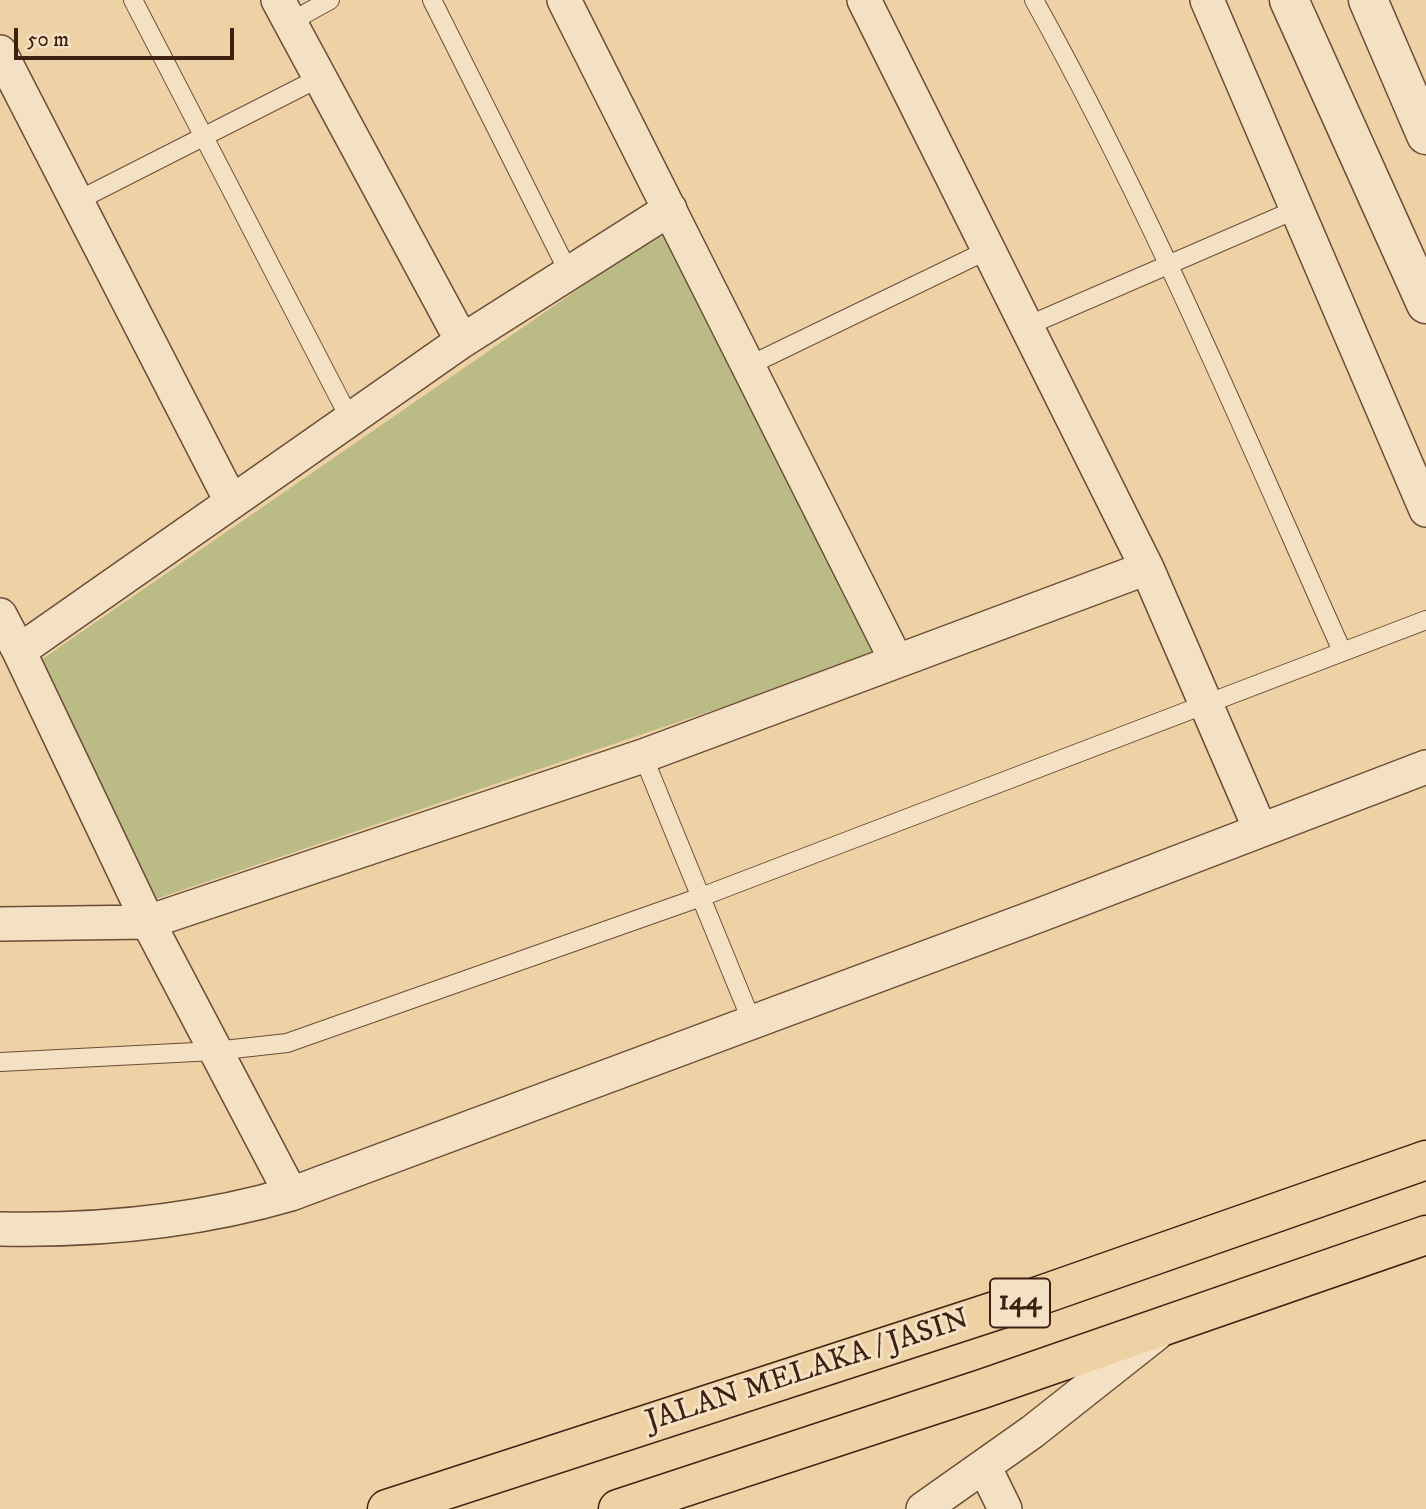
<!DOCTYPE html>
<html>
<head>
<meta charset="utf-8">
<style>
	body { margin:0 }
	#map { position:relative; width:1426px; height:1509px; overflow:hidden; background:#eed1a4; font-family:"IM FELL DW Pica",serif }
	canvas { display:block }
	.scale { position:absolute; left:14px; top:28px; width:220px; height:32px; box-sizing:border-box; border:4px solid #3f2113; border-top:0; padding-left:9px; font-size:21px; line-height:24px; white-space:nowrap; color:#3f2113; -webkit-text-stroke:5px #f4e1c4; paint-order:stroke }
</style>
</head>
<body>
<div id="map">
<canvas width="1426" height="1509"></canvas>
<div class="scale">50 m</div>
</div>
<script>
const ctx = document.querySelector('canvas').getContext('2d');
ctx.lineJoin = 'round';
function paint(path, color) { ctx.fillStyle = color; ctx.fill(path, 'evenodd'); }
function trace(path, color, width, dash) { ctx.strokeStyle = color; ctx.lineWidth = width; ctx.lineCap = dash ? 'butt' : 'round'; ctx.setLineDash(dash || []); ctx.stroke(path); }
function label(font, color, halo, rows, align = 'center') {
  ctx.font = font + ' "IM FELL DW Pica",serif'; ctx.lineWidth = 6; ctx.setLineDash([]); ctx.textBaseline = 'middle'; ctx.strokeStyle = halo; ctx.fillStyle = color; for (const [text, x, y, turn = 0] of rows) {
    ctx.save(); ctx.translate(x, y); ctx.rotate((+turn || 0) * Math.PI / 180); ctx.textAlign = isNaN(turn) ? turn : align; if (halo) ctx.strokeText(text, 0, 0); ctx.fillText(text, 0, 0); ctx.restore();
  }
}
const green = new Path2D(`
	M664,230L876,655L156,899L38,662Z`);
const service = new Path2D(`
	M133,0L350,419
	M432,0L569,273
	M1034,0C1151,210 1244,432 1342,651
	M290,22L330,0
	M77,201L319,78
	M1027,326L1297,209
	M748,366L990,249
	M643,756L752,1022
	M0,1062L215,1051L287,1043L701,897L1426,620`);
const minor = new Path2D(`
	M278,0L462,341
	M564,0L896,660
	M864,0L1147,568L1260,829
	M1207,0L1426,510
	M0,52L231,501
	M0,615L19,651
	M0,924L148,922L643,756L1147,568
	M291,1194L148,922L19,651L462,341L670,209
	M0,1229C96,1231 199,1221 291,1194L1040,915L1426,767
	M984,1466L1005,1509
	M923,1509L1032,1432L1156,1334`);
const tertiary = new Path2D(`
	M1289,0L1426,304
	M1368,0L1426,135`);
const primary = new Path2D(`
	M387,1509L1007,1307L1426,1160
	M618,1509L985,1388L1426,1235`);
const shields = [
	[1020,1303,60]
];
const shieldNames = [
	["144",1020,1303]
];
const streetNames = [
	["JALAN MELAKA / JASIN",808,1372,-18]
];
paint(green, '#babb85');
trace(service, '#6b4d37', 20);
trace(minor, '#6b4d37', 36);
trace(tertiary, '#6b4d37', 41);
trace(primary, '#3f2113', 41);
trace(service, '#f4e1c4', 18);
trace(minor, '#f4e1c4', 33);
trace(tertiary, '#f4e1c4', 38);
trace(primary, '#eed1a4', 38);
for (const [x, y, w] of shields) { const box = new Path2D(); box.roundRect(x - w / 2, y - 24.5, w, 49, 5); ctx.fillStyle = '#f4e1c4'; ctx.fill(box); trace(box, '#3f2113', 2); }
label('bold 28px', '#3f2113', null, shieldNames);
label('30px', '#3f2113', '#f4e1c4', streetNames);
</script>
</body>
</html>
